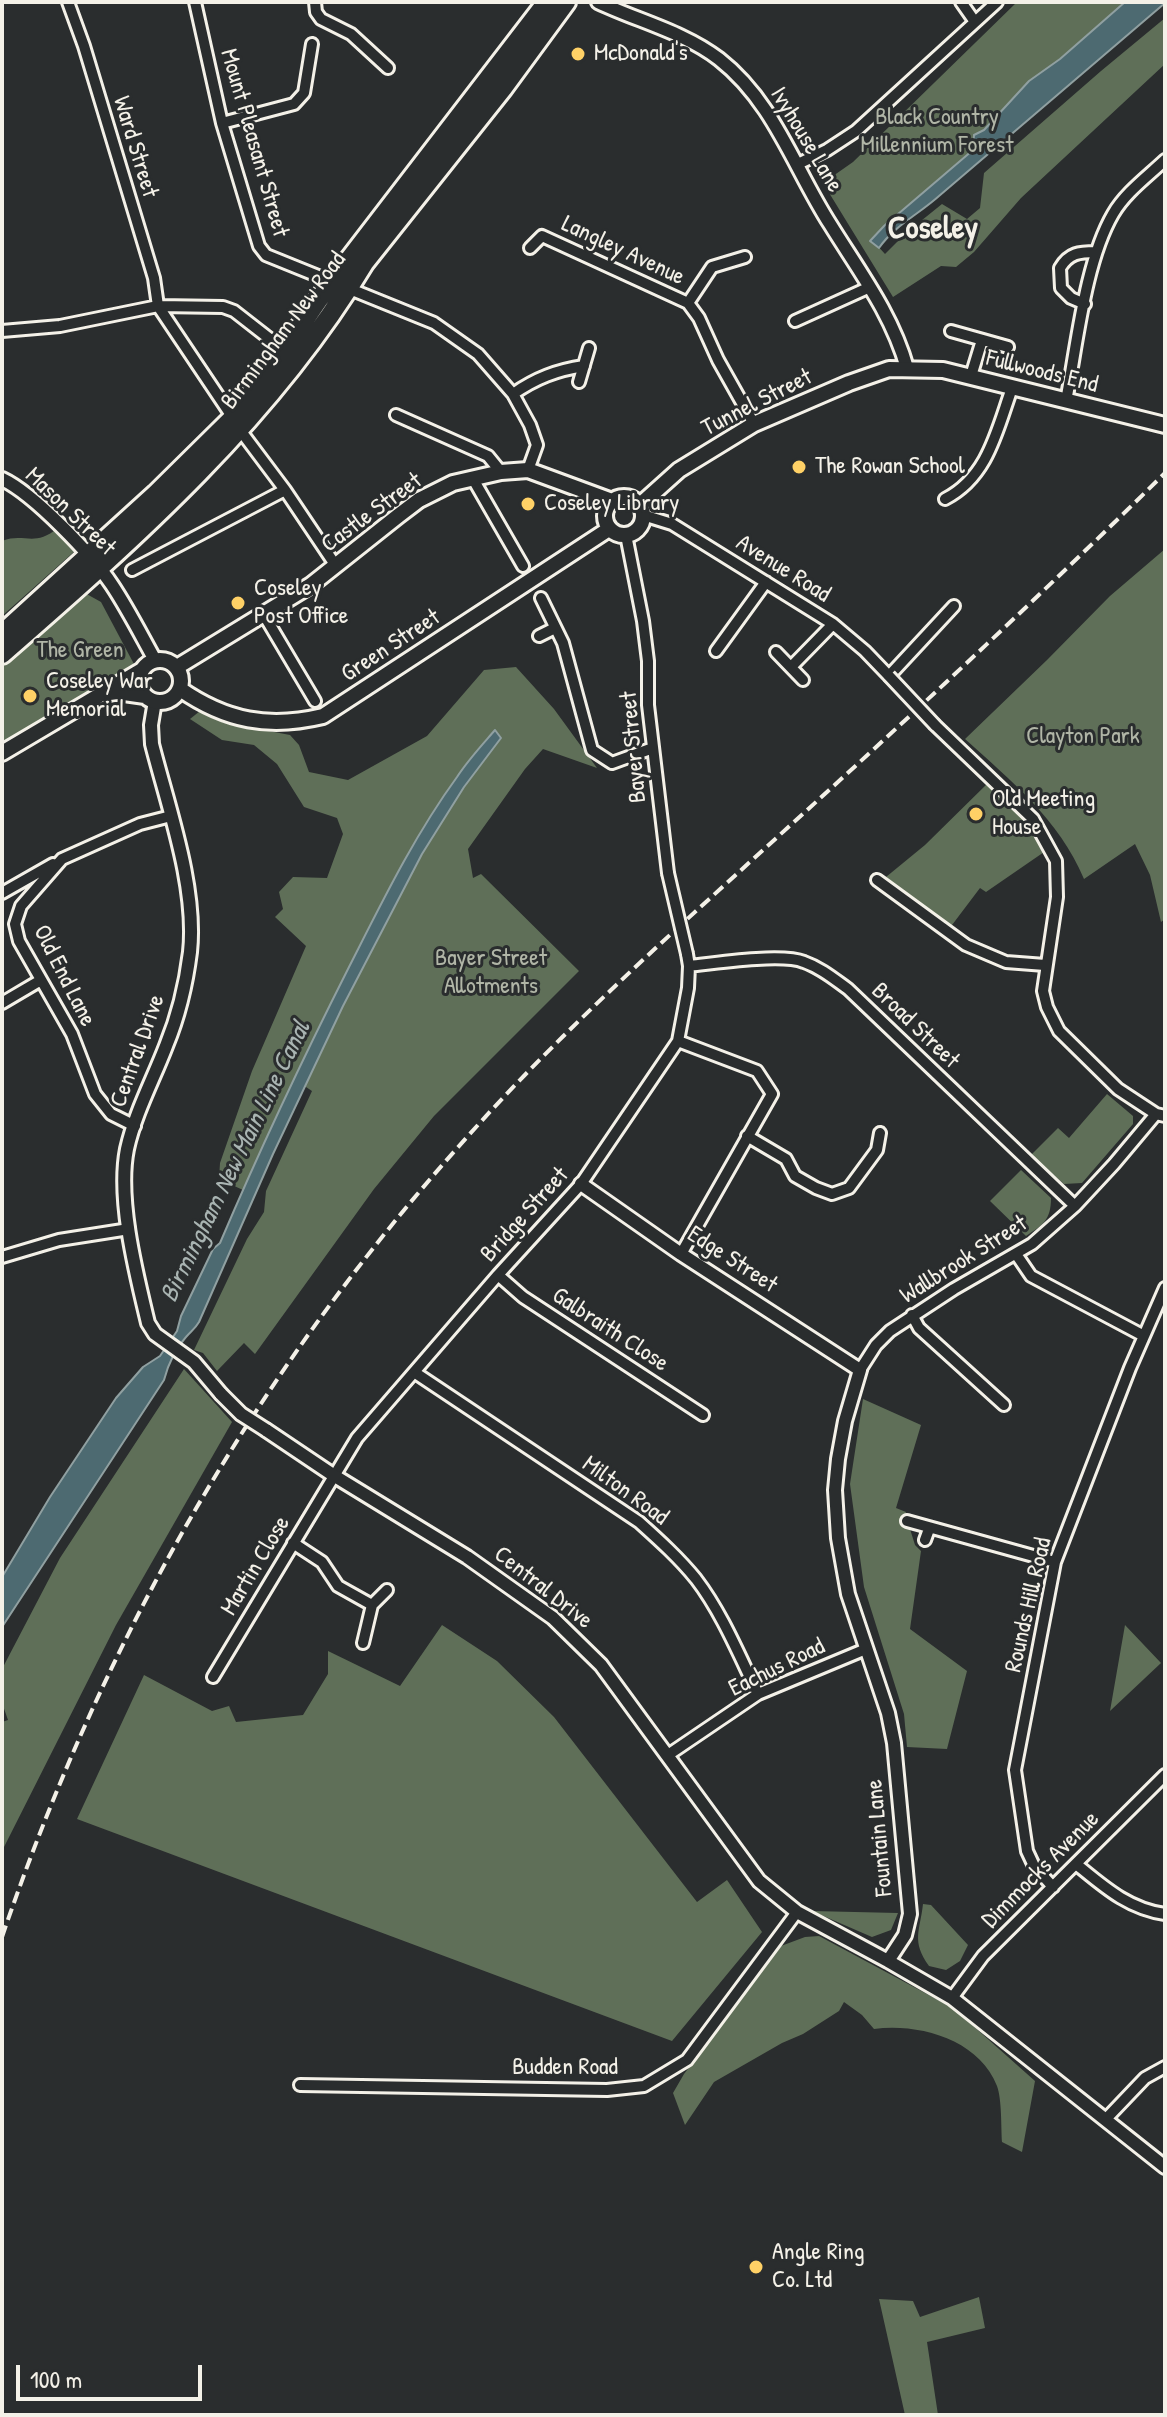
<!DOCTYPE html>
<html>
<head>
<meta charset="utf-8">
<style>
	body { margin:0 }
	#map { position:relative; width:1167px; height:2417px; overflow:hidden; background:#2a2d2e; font-family:"Patrick Hand",sans-serif }
	canvas { display:block }
	.frame { position:absolute; inset:0; border:4px solid #f4f1e8; pointer-events:none }
	.scale { position:absolute; left:16px; top:2365px; width:186px; height:36px; box-sizing:border-box; border:4px solid #f4f1e8; border-top:0; padding-left:10px; font-size:24px; line-height:28px; white-space:nowrap; color:#f4f1e8; -webkit-text-stroke:6px #2a2d2e; paint-order:stroke }
</style>
</head>
<body>
<div id="map">
<canvas width="1167" height="2417"></canvas>
<div class="frame"></div>
<div class="scale">100 m</div>
</div>
<script>
const ctx = document.querySelector('canvas').getContext('2d');
ctx.lineJoin = 'round';
function paint(path, color) { ctx.fillStyle = color; ctx.fill(path, 'evenodd'); }
function trace(path, color, width, dash) { ctx.strokeStyle = color; ctx.lineWidth = width; ctx.lineCap = dash ? 'butt' : 'round'; ctx.setLineDash(dash || []); ctx.stroke(path); }
function label(font, color, halo, rows, align = 'center') {
  ctx.font = font + ' "Patrick Hand",sans-serif'; ctx.lineWidth = 6; ctx.setLineDash([]); ctx.textBaseline = 'middle'; ctx.strokeStyle = halo; ctx.fillStyle = color; for (const [text, x, y, turn = 0] of rows) {
    ctx.save(); ctx.translate(x, y); ctx.rotate((+turn || 0) * Math.PI / 180); ctx.textAlign = isNaN(turn) ? turn : align; if (halo) ctx.strokeText(text, 0, 0); ctx.fillText(text, 0, 0); ctx.restore();
  }
}
const green = new Path2D(`
	M1017,2H1125L1060,59L1029,81L984,130L974,135V150L884,226L875,243L885,254L906,233L942,204L967,219L980,208L984,173L1101,71L1165,18V64L1021,198L974,252L956,267L941,266L893,297L823,183L853,162Z
	M58,528L76,550L2,616V541C25,532 33,548 58,528Z
	M1165,549V919L1161,922L1150,875L1135,844L1084,879C1059,819 1011,781 965,739L1047,660L1110,596Z
	M83,592L101,602L135,666L2,744V667Z
	M516,667L554,709L597,768L543,749L525,769L468,849L473,878L481,874L579,971L434,1116L374,1189L255,1354L244,1343L217,1371L203,1353L194,1350L247,1239L264,1212L266,1191L312,1091L294,1079L243,1190L219,1179L220,1163L252,1071L306,946L275,917L283,909L279,892L293,877L327,878L343,834L337,818L304,807L277,764L254,745L222,740L190,719L200,711L222,722L290,735L299,745L309,772L348,780L427,736L484,670Z
	M988,783L1028,823L1047,850L986,892L980,888L949,929L886,877L925,845Z
	M1107,1094L1133,1116V1124L1082,1183L1064,1184L1031,1155L1058,1128L1069,1138Z
	M1021,1170L1051,1198C1051,1220 1043,1225 1026,1236L990,1201Z
	M184,1369L232,1422L116,1625L2,1851V1722L8,1720L2,1703V1669L60,1558Z
	M863,1399L921,1425L896,1508L906,1512L903,1525L910,1529L915,1545L921,1551L910,1629L967,1671L947,1749L907,1747L904,1714L864,1587L850,1484Z
	M442,1625L497,1661L554,1717L697,1902L727,1880L762,1932L672,2041L77,1819L144,1675L212,1711L229,1706L236,1722L303,1715L328,1674V1651L400,1686Z
	M1125,1625L1161,1663L1110,1711Z
	M923,1904L931,1905L968,1945L960,1961L946,1970L929,1966C911,1941 920,1931 923,1904Z
	M812,1911L898,1913L891,1930L872,1937Z
	M819,1936L953,2008L1035,2081L1022,2152L1002,2142C1001,2127 1002,2100 997,2086C979,2039 918,2023 874,2029L862,2015L844,2002L839,2011L803,2034L782,2043L714,2082L685,2125L673,2093L684,2074L781,1946L805,1937Z
	M979,2297L985,2328L927,2342L938,2415H905L879,2299L913,2301L920,2317Z`);
const water = new Path2D(`
	M1125,2L1165,3C1089,67 1014,132 939,196C919,214 894,226 879,248L870,241L884,226L973,150L974,135L984,130L1029,81L1060,59Z
	M495,730L501,738L464,787L422,854L343,1006L273,1154L199,1322C195,1329 191,1331 186,1337C175,1349 168,1365 164,1380L2,1627V1577L50,1497L116,1398L143,1367L160,1356L177,1331L181,1316L213,1249L220,1243C260,1149 303,1058 349,967C382,902 414,836 457,777C468,760 482,745 495,730Z`);
const minor = new Path2D(`
	M68,2L84,46L154,278L158,306L233,418
	M195,2L222,123L259,246L266,255L434,323L478,354L513,394L530,425L537,445L528,470
	M315,2L316,12L321,19L351,34L388,68
	M961,2L975,22
	M222,123L294,104L304,93L312,44
	M798,164L827,150L856,131L997,2
	M530,248L542,236L688,303L699,318L718,360L754,424
	M688,303L712,267L745,257
	M1085,304L1071,298L1061,288L1060,268C1069,253 1079,252 1096,252
	M795,321L870,287
	M2,331L60,326L158,306L223,307L234,311L284,350
	M951,331L1008,347
	M971,376L982,340
	M579,382L589,348
	M513,394C536,378 557,370 584,366
	M1066,401C1077,345 1085,262 1113,214C1125,193 1147,177 1165,160
	M396,415L488,456L501,472
	M240,430L285,490L336,566
	M473,479L523,566
	M945,499C988,477 997,430 1012,388
	M643,515L672,524L833,624L865,651L889,676L954,606
	M626,535L643,621L648,661V705L668,873
	M132,570L285,490
	M541,598L563,643L592,750L612,763L653,748
	M264,615L315,701
	M539,636L555,628
	M716,651L766,582
	M776,652L803,680
	M791,667L833,624
	M935,725L1033,819L1056,861L1057,897L1043,991L1047,1007L1059,1031L1118,1089L1156,1114L1165,1116
	M877,880L966,945L1006,962L1045,965
	M2,893L53,864
	M689,966C715,963 782,953 804,962C821,968 834,979 848,989L1075,1206
	M2,1003L41,980
	M678,1041L757,1071L772,1094L681,1254
	M135,1126L111,1114L95,1094L72,1034L19,941L15,924L21,906L62,859L140,824L171,816
	M747,1136L786,1159L795,1176L816,1188L832,1194L849,1188L877,1150L880,1133
	M1016,1254L1031,1276L1144,1336
	M2,1257L59,1240L129,1229
	M498,1275L523,1297L703,1415
	M912,1315L919,1328L1004,1405
	M860,1370L876,1345L890,1331L954,1289L1032,1244L1075,1206L1114,1164L1156,1114
	M414,1372L639,1522C659,1540 679,1558 696,1579C722,1613 739,1655 758,1694
	M907,1521L1055,1562
	M925,1540L929,1529
	M293,1543L322,1562L338,1586L372,1605
	M363,1643L372,1605L387,1590
	M213,1677L357,1438L498,1275L581,1184L678,1041L688,988L689,966L687,954
	M668,1755L758,1694L866,1649
	M1076,1864C1103,1886 1128,1909 1165,1914
	M1053,1887L1034,1866L1027,1851L1015,1770L1055,1562L1130,1368L1165,1288
	M952,1998L983,1956L1165,1775
	M300,2085L607,2090L644,2086L687,2060L797,1912
	M1105,2120L1145,2078L1165,2067`);
const tertiary = new Path2D(`
	M598,2C638,21 684,32 719,59C774,102 794,168 830,224C859,271 892,314 907,368
	M2,479C34,494 92,555 112,585C128,609 141,635 155,660
	M155,701L151,725L152,744C168,807 197,887 190,952C186,984 178,1017 166,1046C153,1080 135,1113 127,1149C117,1199 136,1273 148,1323L155,1334L194,1362L221,1394
	M581,1184L681,1254L860,1370L845,1421L838,1459L835,1490L838,1538L848,1594L888,1713L894,1743L910,1914L905,1935L888,1961L952,1998L1165,2167
	M266,1430L333,1475L467,1557L553,1618L601,1665L759,1881L797,1912L888,1961`);
const secondary = new Path2D(`
	M605 516a19 19 0 1 1 38 0a19 19 0 1 1-38 0Z
	M640,505L679,470L754,424L849,383L889,369L943,370L1165,425
	M139 681a21 21 0 1 1 42 0a21 21 0 1 1-42 0Z
	M177,667L311,585L398,516L419,500L453,483L501,472L528,470L612,501
	M180,689C226,721 269,729 323,716L609,529
	M102,694L117,692L145,696
	M2,753L142,670`);
const trunk = new Path2D(`
	M2,634L156,494L233,418L284,350L319,299L547,2
	M2,654C136,537 271,418 364,263L503,88L566,2`);
const rail = new Path2D(`
	M2,1937C104,1638 256,1371 468,1136C559,1034 661,943 762,851C898,728 1034,602 1165,473`);
const minorBridge = new Path2D(`
	M889,676L935,725
	M668,873L687,954`);
const tertiaryBridge = new Path2D(`
	M221,1394L241,1414L266,1430`);
const markers = [
	[578,54,8,"#ffd166"],
	[799,467,8,"#ffd166"],
	[528,504,8,"#ffd166"],
	[238,603,8,"#ffd166"],
	[30,696,8,"#ffd166"],
	[976,814,8,"#ffd166"],
	[756,2267,8,"#ffd166"]
];
const poiNames = [
	["McDonald's",594,54],
	["The Rowan School",815,467],
	["Coseley Library",544,504],
	["Coseley",254,589],
	["Post Office",254,617],
	["Coseley War",46,682],
	["Memorial",46,710],
	["Old Meeting",992,800],
	["House",992,828],
	["Angle Ring",772,2253],
	["Co. Ltd",772,2281]
];
const parkNames = [
	["Black Country",937,118],
	["Millennium Forest",937,146],
	["The Green",80,651],
	["Clayton Park",1083,737],
	["Bayer Street",491,959],
	["Allotments",491,987]
];
const streetNames = [
	["Ivyhouse Lane",806,140,59],
	["Mount Pleasant Street",254,143,74],
	["Ward Street",135,147,73],
	["Langley Avenue",623,251,25],
	["Birmingham New Road",284,331,-53],
	["Fullwoods End",1042,372,14],
	["Tunnel Street",757,403,-27],
	["Mason Street",70,512,44],
	["Castle Street",372,513,-36],
	["Avenue Road",783,569,32],
	["Green Street",391,646,-33],
	["Bayer Street",634,747,-95],
	["Old End Lane",64,976,63],
	["Broad Street",915,1026,44],
	["Central Drive",138,1051,-70],
	["Bridge Street",525,1215,-48],
	["Edge Street",732,1260,33],
	["Wallbrook Street",964,1260,-32],
	["Galbraith Close",610,1330,33],
	["Milton Road",625,1491,36],
	["Martin Close",256,1566,-59],
	["Central Drive",543,1588,38],
	["Rounds Hill Road",1029,1605,-77],
	["Eachus Road",777,1668,-26],
	["Fountain Lane",880,1838,-95],
	["Dimmocks Avenue",1041,1870,-45],
	["Budden Road",565,2068]
];
const waterNames = [
	["Birmingham New Main Line Canal",236,1162,-64]
];
const districtNames = [
	["Coseley",933,229]
];
paint(green, '#5f6f58');
paint(water, '#4d6a71');
trace(water, '#90a0a1', 2);
trace(minor, '#f4f1e8', 16);
trace(tertiary, '#f4f1e8', 18);
trace(secondary, '#f4f1e8', 20);
trace(trunk, '#f4f1e8', 24);
trace(minor, '#2a2d2e', 10);
trace(tertiary, '#2a2d2e', 12);
trace(secondary, '#2a2d2e', 14);
trace(trunk, '#2a2d2e', 18);
trace(rail, '#f4f1e8', 4, [12, 6]);
trace(minorBridge, '#f4f1e8', 16, []);
trace(tertiaryBridge, '#f4f1e8', 18, []);
trace(minorBridge, '#2a2d2e', 10);
trace(tertiaryBridge, '#2a2d2e', 12);
for (const [x, y, r, color] of markers) { const dot = new Path2D(); dot.arc(x, y, r, 0, 2 * Math.PI); ctx.fillStyle = color; ctx.fill(dot); trace(dot, '#2a2d2e', 3); }
label('24px', '#f4f1e8', '#2a2d2e', poiNames, 'left');
label('24px', '#b1b6a7', '#2a2d2e', parkNames);
label('24px', '#f4f1e8', '#2a2d2e', streetNames);
label('italic 26px', '#a9b4b2', '#2a2d2e', waterNames);
label('bold 32px', '#f4f1e8', '#2a2d2e', districtNames);
</script>
</body>
</html>
